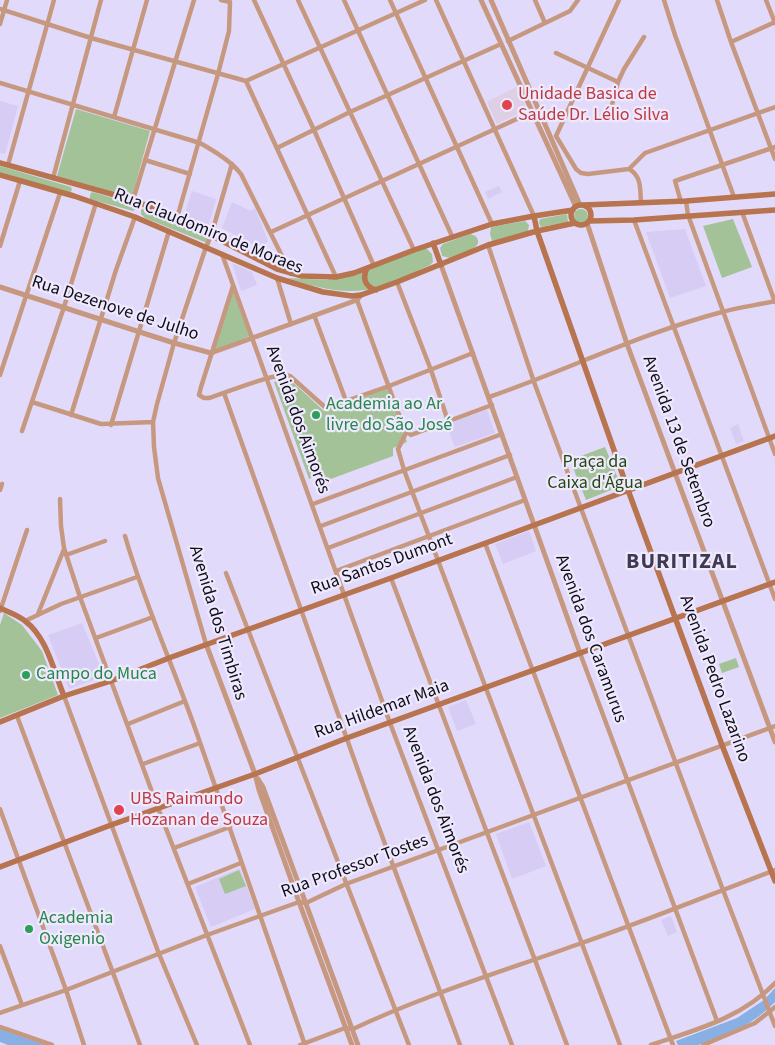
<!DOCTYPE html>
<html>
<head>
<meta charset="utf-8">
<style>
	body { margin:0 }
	canvas { display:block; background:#e2dafa }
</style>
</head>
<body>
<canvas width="775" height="1045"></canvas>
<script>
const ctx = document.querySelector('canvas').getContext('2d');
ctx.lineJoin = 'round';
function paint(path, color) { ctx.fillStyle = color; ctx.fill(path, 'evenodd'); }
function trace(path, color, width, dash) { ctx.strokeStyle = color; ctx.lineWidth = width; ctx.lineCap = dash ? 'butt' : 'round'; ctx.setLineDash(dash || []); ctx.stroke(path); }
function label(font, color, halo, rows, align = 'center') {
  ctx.font = font + ' "Source Sans 3",sans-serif'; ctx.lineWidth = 4.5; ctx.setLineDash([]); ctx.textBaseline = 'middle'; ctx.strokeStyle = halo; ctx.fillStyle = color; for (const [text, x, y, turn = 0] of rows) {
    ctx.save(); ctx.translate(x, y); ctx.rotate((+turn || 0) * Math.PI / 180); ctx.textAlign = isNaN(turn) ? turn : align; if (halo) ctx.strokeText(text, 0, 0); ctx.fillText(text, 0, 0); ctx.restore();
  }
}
const built = new Path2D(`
	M0,101L18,106L5,154L0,153Z
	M499,186L502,192L488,199L485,192Z
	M192,191L216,199L208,228L184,216Z
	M232,202L251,211L255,208L268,241L261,249L222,228Z
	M685,229L706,286L670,298L646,232Z
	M232,263L252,272L257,285L241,291Z
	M487,410L495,433L455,447L446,424Z
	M738,424L744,441L736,444L730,428Z
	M529,531L536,551L503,564L495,544Z
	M82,623L104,676L69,689L48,635Z
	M466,700L476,724L457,731L448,707Z
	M529,822L546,866L512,879L496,834Z
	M240,868L255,909L211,927L195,887Z
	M671,916L677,932L668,936L661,920Z`);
const medical = new Path2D(`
	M516,87L527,109L497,124L487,102Z`);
const green = new Path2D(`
	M76,109L150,131L132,197L57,176Z
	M0,166L71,187L72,190L70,193L0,172Z
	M92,192L134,204L136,208L133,211L90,199V195Z
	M145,208L159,212L209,237L207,243L145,218L141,214V210Z
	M574 216a7 7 0 1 1 14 0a7 7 0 1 1-14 0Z
	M567,214L568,222L541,227L539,223L540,219Z
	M733,219L752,267L722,278L703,226Z
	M525,221L529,225L528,231L492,241L490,234L491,227Z
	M470,234C473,235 475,235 477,238C484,249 457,255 450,258L442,256L440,248L443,244Z
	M420,249H427L432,254L433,262L430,265C410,274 387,287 365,290C340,294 311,286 288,278L327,280L355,275Z
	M233,291L250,336L214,351Z
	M287,377L324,411L387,388L407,442L393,448V456L320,483L316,476L309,479L274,382Z
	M605,447L621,486L586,500L570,460Z
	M4,613L22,625L42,651L58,695L0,718V625Z
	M736,658L739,667L722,673L719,664Z
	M239,870L246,886L225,894L219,879Z`);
const water = new Path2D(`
	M775,988V1002C755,1023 726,1038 698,1045C692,1045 685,1045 678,1045L676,1041L737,1018L764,1000Z
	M0,1029L46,1045H8L0,1042Z`);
const minor = new Path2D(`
	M221,0L230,2
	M254,0L314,130L374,266
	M298,0L414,250
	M344,0L452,236
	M390,0L492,224
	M436,0L534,216
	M535,0L545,23
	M664,0L675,35L734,197
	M717,0L731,42L775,159
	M766,0L775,23
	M0,9L91,38L246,81L425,0
	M0,24L7,0
	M508,41L570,11L578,0
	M731,42L775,22
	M556,53L618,82
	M246,81L336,277
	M0,83L200,143C214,151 231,161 241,174L291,274
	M114,117L147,0
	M608,120L618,82L624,69L644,37
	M556,136L576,169L581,173L588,174L629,169L645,153L775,107
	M556,136L619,0
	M277,148L350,112L501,44
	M145,160L190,174
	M8,165L54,0
	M629,169C642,176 640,190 641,203
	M53,178L101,0
	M133,200L194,0
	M686,201L688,215L775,454
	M681,202L675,181L775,147
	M742,212L775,302
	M177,218L218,74L229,31L230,2
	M634,220L775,599
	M271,232L532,112
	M488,245L534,382L723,890L775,1026
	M0,246L20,181
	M222,254L390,723L512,1045
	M277,278L291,324
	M397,282L431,370L448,421
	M233,286L201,387L199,395L204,398H209C226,393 277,371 290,376L326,408L389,386L473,353
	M357,300L405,431L411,435L492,405
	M314,315L346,401
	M0,375L60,193
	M224,393L369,801L460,1045
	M489,397C567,370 642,333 722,312C740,307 758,305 775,301
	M32,402L101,424L153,422
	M71,415L116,270L135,217
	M111,425L169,231
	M22,431L64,307L96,203
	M406,433L398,449L404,470L620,1045
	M0,490L2,484
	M60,499L61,526L64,548L80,597L158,808L250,1045
	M313,504L502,434
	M321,526L510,455
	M125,536C144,602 173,666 196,731C233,835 268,941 305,1045
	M485,543L673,1045
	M328,548L517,477
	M66,555L105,541
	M336,571L525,500
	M226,573L409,1045
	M391,578L567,1045
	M0,611L27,530
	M38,614L64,549
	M25,621L61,604L137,577
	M96,638L153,617
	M206,644L158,478L154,447L153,422L157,404L174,343L206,247L211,236L232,164
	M580,653L717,1021
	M64,696L159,954L197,1045
	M17,716L140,1045
	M128,724L185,701
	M143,764L200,743
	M0,809L66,990L84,1045
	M174,848L230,827
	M188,884L241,863
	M0,946L22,1005
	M0,1013L66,990L207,935L299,902L306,903L346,884L775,726
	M0,1027L52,1045
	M300,1045L345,1028L353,1029C425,995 501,972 576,945C643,922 709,895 775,870
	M651,1045C695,1030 742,1018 775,983
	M703,1045L755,1023L775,1007`);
const tertiary = new Path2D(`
	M481,0L576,207
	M491,0L580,205
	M587,223L627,344L775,742
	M441,265L580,653
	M0,287L174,343L211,353L357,300L361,295
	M206,644L255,774L259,790L299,902L352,1045
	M258,779L263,787L358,1045`);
const secondary = new Path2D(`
	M0,163L133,200L177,218L277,269L302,276L336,277L354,273L414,250L492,224L534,216L573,210
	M0,175L74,196L135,217L277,278L323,292L352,296L361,295L397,282L488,245L537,231L575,223
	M583,205L686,201L775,194
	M571 215a10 10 0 1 1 20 0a10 10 0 1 1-20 0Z
	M534,216L537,231L628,490L722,745L775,881
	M589,221L634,220L775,210
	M433,243L441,265
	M367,268C362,278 365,287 376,290
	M0,608C8,612 18,615 25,621C47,637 54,672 64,696
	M0,722L64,696L111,681L169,658L391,578L775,436
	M0,867L111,825L255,774L347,738L775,582`);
const markers = [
	[507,105,6,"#e0444e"],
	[316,415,5,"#2e9e5b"],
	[26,675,5,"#2e9e5b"],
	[119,810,6,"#e0444e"],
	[29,929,5,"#2e9e5b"]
];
const healthNames = [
	["Unidade Basica de",518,95],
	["Saúde Dr. Lélio Silva",518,116],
	["UBS Raimundo",130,800],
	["Hozanan de Souza",130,821]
];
const streetNames = [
	["Rua Claudomiro de Moraes",208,232,22],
	["Rua Dezenove de Julho",115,309,18],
	["Avenida dos Aimorés",297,420,70],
	["Avenida 13 de Setembro",678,442,70],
	["Rua Santos Dumont",382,565,-20],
	["Avenida dos Timbiras",217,623,73],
	["Avenida dos Caramurus",590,639,70],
	["Avenida Pedro Lazarino",714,679,70],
	["Rua Hildemar Maia",382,710,-20],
	["Avenida dos Aimorés",435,800,69],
	["Rua Professor Tostes",355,867,-20]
];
const leisureNames = [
	["Academia ao Ar",326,405],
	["livre do São José",326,426],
	["Campo do Muca",36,675],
	["Academia",39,919],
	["Oxigenio",39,940]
];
const parkNames = [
	["Praça da",595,463],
	["Caixa d'Água",595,484]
];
const districtNames = [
	["BURITIZAL",682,563]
];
paint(built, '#d6ccf4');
paint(medical, '#ddd0e4');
paint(green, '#a3c297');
paint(water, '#88b0e5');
trace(minor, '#c79880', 4.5);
trace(tertiary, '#c79880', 5);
trace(secondary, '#b8734f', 5.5);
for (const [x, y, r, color] of markers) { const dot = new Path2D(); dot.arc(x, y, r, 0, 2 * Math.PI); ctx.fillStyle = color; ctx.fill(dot); trace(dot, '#eee9fd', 2); }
label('18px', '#be3a42', '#eee9fd', healthNames, 'left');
label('18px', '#100d18', '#eee9fd', streetNames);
label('18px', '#27864d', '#eee9fd', leisureNames, 'left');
label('18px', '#244910', '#eee9fd', parkNames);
ctx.letterSpacing = '1px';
label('bold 22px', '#403953', '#eee9fd', districtNames);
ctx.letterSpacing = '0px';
</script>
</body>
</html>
